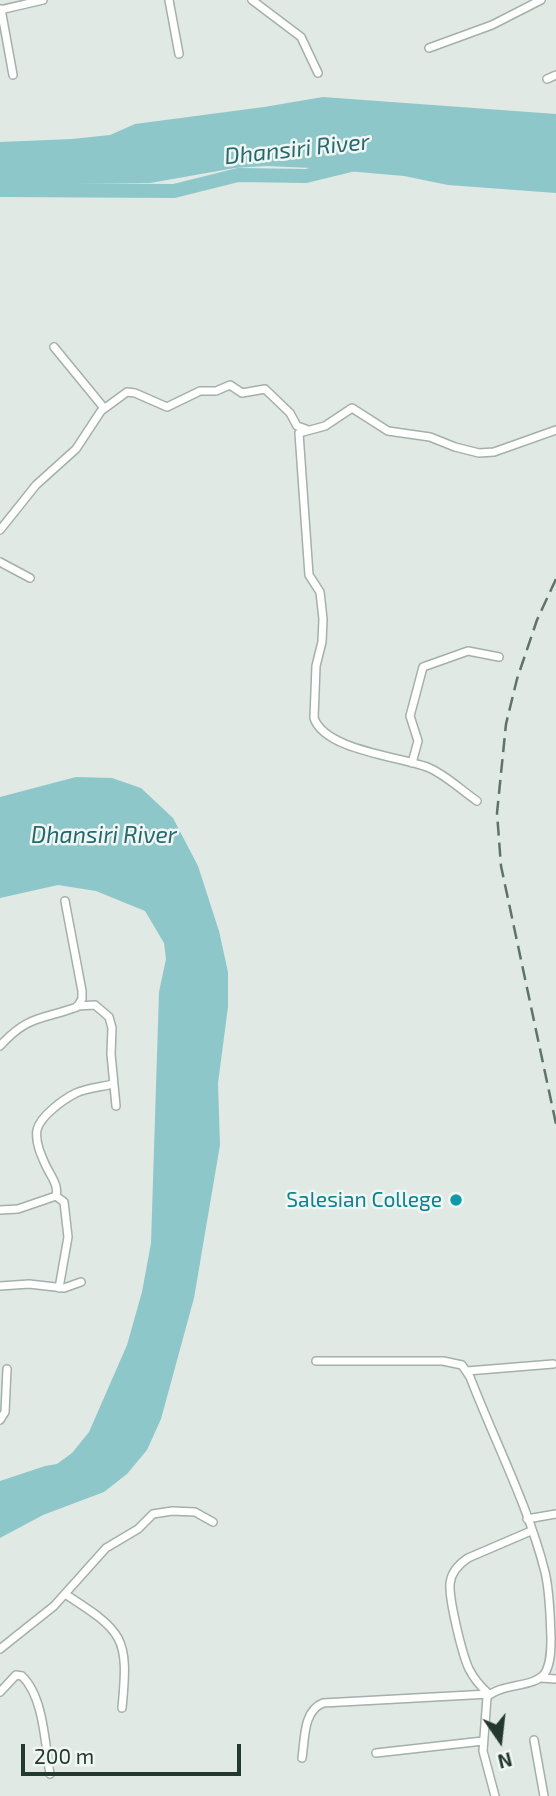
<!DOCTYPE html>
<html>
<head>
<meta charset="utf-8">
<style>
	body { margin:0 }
	#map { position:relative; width:556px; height:1796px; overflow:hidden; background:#e0e9e4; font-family:"Exo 2",sans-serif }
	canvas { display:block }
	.north { position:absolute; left:465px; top:1705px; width:70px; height:70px; -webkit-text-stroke:5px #f0f6f3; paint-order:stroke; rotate:166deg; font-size:19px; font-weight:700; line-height:28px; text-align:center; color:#233830 }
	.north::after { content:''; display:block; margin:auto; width:24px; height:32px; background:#233830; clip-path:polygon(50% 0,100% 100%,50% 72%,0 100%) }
	.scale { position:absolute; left:21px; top:1744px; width:220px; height:32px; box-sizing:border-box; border:4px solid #233830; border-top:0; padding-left:9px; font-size:21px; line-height:24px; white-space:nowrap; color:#233830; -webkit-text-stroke:5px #f0f6f3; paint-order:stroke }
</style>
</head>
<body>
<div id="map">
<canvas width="556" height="1796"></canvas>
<div class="north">N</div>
<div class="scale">200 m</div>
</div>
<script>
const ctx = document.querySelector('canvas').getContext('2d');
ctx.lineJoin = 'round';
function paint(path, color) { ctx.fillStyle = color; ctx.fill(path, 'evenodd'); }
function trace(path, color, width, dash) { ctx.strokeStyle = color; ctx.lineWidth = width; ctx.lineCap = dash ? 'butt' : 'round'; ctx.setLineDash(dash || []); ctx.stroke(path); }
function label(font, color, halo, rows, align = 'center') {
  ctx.font = font + ' "Exo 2",sans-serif'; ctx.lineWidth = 5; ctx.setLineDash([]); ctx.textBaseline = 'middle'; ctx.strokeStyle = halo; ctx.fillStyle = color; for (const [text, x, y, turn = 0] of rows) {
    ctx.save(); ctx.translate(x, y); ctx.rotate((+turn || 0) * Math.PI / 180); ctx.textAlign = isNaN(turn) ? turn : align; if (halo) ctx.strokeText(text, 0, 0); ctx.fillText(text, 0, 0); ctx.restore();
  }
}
const water = new Path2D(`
	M323,97L556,114V193L448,185L404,176L312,168L266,166L235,168L150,183L0,185V142L72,139L110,135L135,124L264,107Z
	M76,777L112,778L141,788L173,818L198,866L219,931L228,972V1007L218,1083L220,1145L194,1298L161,1419L147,1450L127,1474L104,1492L43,1515L0,1538V1481L45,1466L57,1464L72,1453L89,1432L127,1345L142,1292L151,1243L159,992L166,959L164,943L145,911L96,891L58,885L0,898V797Z`);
const river = new Path2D(`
	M0,190L174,191L238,175L306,176L351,165`);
const minor = new Path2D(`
	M169,0L179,54
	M252,0L301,37L318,73
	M1,9L13,75
	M0,10L43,0
	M429,48L492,25L541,0
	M547,79L556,75
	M54,347L104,408
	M0,530L36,485L76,449L101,411L127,392L135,393L167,407L200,391H216L230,385L242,393L265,389L290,413L297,426L306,429
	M0,562L30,578
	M412,763L418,741L410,716L423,667L468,651L499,657
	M477,801C461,790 445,774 427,767C397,756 325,750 314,718L316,666L322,642L323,619L320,592L309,575L299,433L325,426L352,408L388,431L430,437L455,447L479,453L494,452L556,430
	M77,1006L95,1005L109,1017L112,1028L111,1054L116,1106
	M0,1046C28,1015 41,1020 77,1007L82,999V991L65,901
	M56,1196L64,1202L68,1237L59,1288
	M0,1210L18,1209L56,1196C59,1186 51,1176 46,1166C41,1155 35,1142 37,1130C40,1116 64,1099 76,1093C87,1088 101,1087 113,1084
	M0,1286L29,1284L64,1288L81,1282
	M316,1361H443L462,1365L470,1377C495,1442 528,1505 545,1572C550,1593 550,1615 551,1637C551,1648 551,1663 545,1673C535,1688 501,1683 487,1697L483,1751L495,1796
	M467,1371L553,1364
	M0,1420L5,1412L7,1369
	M527,1519L556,1514
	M65,1594C124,1632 129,1637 122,1708
	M0,1649L54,1606L106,1548L138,1529L153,1514L172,1511L195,1512L213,1522
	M541,1678L556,1679
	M0,1692L16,1675L22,1676C44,1697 45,1745 50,1774
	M489,1694C481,1687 474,1679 469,1669C462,1654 449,1600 450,1584C451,1572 459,1564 468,1558L531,1531
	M534,1740L544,1796
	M376,1753L483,1741
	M302,1758C305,1739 303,1711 323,1703L489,1694`);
const rail = new Path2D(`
	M556,579L537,620L517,679L506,724L497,813L501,866L556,1124`);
const markers = [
	[456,1200,7,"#0f9aa8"]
];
const cultureNames = [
	["Salesian College",442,1200]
];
const waterNames = [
	["Dhansiri River",297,149,-6],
	["Dhansiri River",104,835]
];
paint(water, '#8ec7c9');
trace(river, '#8ec7c9', 14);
trace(minor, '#a4b0aa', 10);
trace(minor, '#fff', 7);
trace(rail, '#5d746b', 2.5, [14, 7]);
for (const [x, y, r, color] of markers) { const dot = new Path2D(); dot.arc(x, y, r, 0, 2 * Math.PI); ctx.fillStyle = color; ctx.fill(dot); trace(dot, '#f0f6f3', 2.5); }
label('21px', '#0d838f', '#f0f6f3', cultureNames, 'right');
label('italic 23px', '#23696d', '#f0f6f3', waterNames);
</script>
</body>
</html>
